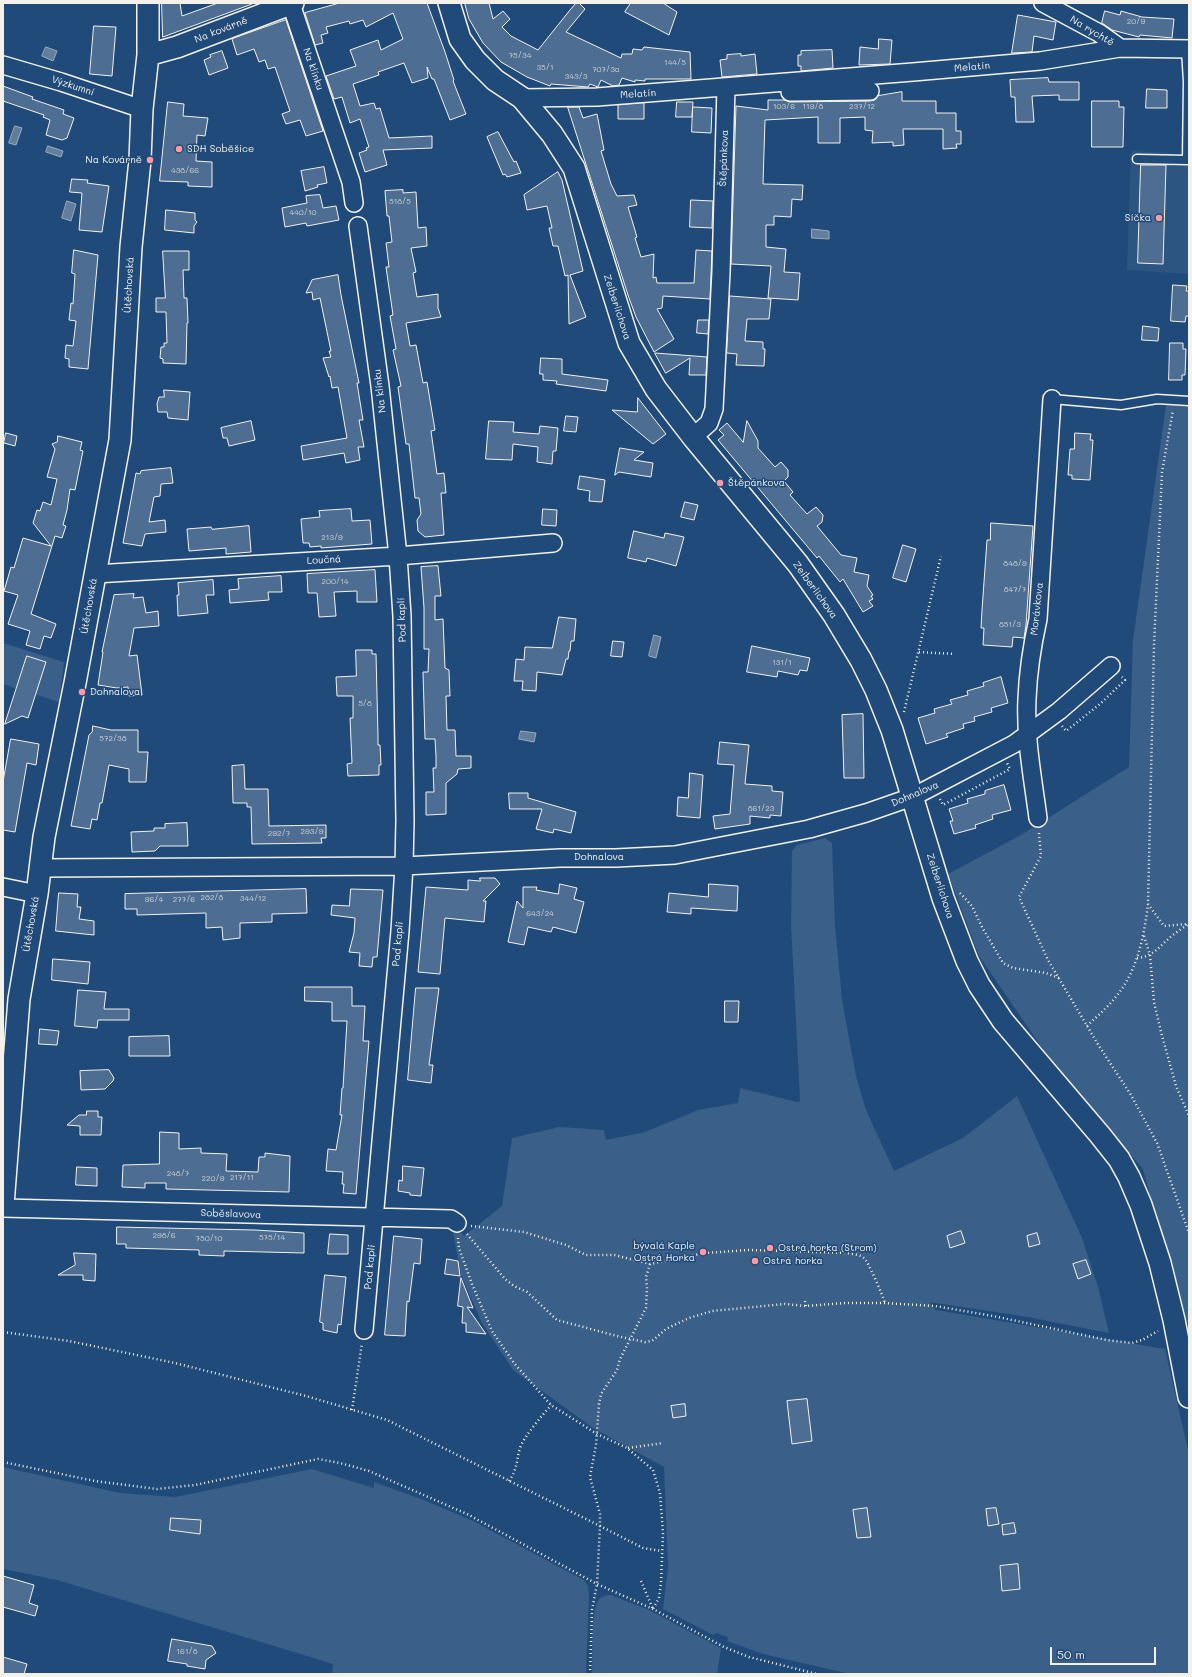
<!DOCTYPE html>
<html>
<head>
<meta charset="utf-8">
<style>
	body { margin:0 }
	#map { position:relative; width:1192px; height:1677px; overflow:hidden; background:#1f4a7a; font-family:Mali,sans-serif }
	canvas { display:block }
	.frame { position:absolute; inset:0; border:4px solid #f4f1e8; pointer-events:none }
	.scale { position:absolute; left:1050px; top:1647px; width:106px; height:18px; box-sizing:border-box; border:2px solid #f4f1e8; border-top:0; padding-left:5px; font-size:12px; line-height:14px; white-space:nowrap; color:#f4f1e8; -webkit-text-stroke:3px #1f4a7a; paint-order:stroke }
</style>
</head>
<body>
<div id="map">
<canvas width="1192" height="1677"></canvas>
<div class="frame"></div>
<div class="scale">50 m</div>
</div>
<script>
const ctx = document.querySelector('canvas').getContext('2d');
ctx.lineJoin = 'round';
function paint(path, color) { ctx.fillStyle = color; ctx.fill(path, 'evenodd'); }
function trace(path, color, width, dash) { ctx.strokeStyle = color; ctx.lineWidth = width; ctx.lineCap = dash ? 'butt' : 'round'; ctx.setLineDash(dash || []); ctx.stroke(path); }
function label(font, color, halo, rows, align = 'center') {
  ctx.font = font + ' Mali,sans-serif'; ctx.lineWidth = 3; ctx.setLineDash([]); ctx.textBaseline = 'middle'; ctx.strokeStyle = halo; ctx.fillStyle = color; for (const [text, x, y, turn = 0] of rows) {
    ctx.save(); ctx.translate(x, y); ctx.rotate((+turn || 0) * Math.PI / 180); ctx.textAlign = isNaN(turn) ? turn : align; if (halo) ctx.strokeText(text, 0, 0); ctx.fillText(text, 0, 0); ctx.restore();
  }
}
const built = new Path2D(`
	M1131,151L1172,153L1171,166H1189V274L1127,270Z`);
const green = new Path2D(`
	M1167,398L1189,399V1342L1143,1169L1058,1071L979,956L948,874L1021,835L1129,767L1133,640Z
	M3,643L64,662L59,702L3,684Z
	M825,838L832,843L835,925L842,1000L856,1076L866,1110L894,1171L963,1138L1017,1096L1082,1238L1098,1287L1109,1333L1022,1316L929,1302L936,1310L1165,1349L1189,1454V1674H850L763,1654L727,1641L728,1637L716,1633L713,1635L663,1609L668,1567L664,1467L593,1428L513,1370L482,1323L461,1275L453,1232L460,1231L464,1236L502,1206L512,1138L559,1127L604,1130L606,1140L645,1132L698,1110L738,1103L740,1088L797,1102L800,1101L791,924L792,851L797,845Z
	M3,1467L120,1493L175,1497L312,1469L374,1488V1482L424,1500L473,1521L584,1580L588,1586L589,1594L586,1674H332L333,1664L57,1580L3,1569Z
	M607,1595H611L649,1610L721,1648L717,1674H592C593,1657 590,1612 599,1599C601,1597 604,1596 607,1595Z`);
const water = new Path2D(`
	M46,47L57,51L53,61L42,56Z
	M15,126L22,128L16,145L9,143Z
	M48,146L63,151L61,157L46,152Z
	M67,201L76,204L71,221L62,218Z
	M812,229L829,231V239L812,238Z
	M654,635L661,637L656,658L649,656Z
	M521,731L536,733L534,742L519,739Z`);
const building = new Path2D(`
	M162,3H180L182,16L218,3H251L252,4L163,37Z
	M340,3H427L445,52L454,80L453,81L466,114L450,120L434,79H432L427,67L428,78L412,83L404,63L378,72L379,75L353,84L360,106L374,103L376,109L380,108L389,138L432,136V148L383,150L387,165L365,172L359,153L367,150L366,148L369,147L360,119L350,123L342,97L334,99L326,76L356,66L350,50L378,40L381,50L403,39L393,13L366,27L363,20L350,24L349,21L326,27L328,33L321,35L323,43L315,45L305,13Z
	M465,3H489L493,19L503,11L510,19L502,27L511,36L538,50L570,10L576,3H579L585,9L566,32L621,58L622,54H632L633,49L642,50L644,47L690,52L691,79H645V81L635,80V82L622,78L619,85L613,86L601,80L598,87L590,84L588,87L551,84L550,86L527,77L501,62L483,43L469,19Z
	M631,3H663L677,12L669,35L625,12Z
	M1105,11L1120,15L1121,11L1142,17L1174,19L1172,38L1140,35L1139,37L1112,30L1102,23Z
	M1018,15L1056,22L1053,40L1034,36L1032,52L1012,53Z
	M286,20L323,131L306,136L300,120L286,124L282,114L290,111L275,67L268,69L265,60L259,62L254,49L237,55L232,39Z
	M94,26L116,27L112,76L90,74Z
	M879,39L892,40L890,64L859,65L860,47L878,49Z
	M832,50L833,68L801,71V66H798V55H801V51Z
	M222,51L228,68L209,75L204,60L211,57L210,55Z
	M741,54V56L755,54L757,74L722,77L720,60L727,59V55Z
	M1048,78L1049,82H1079V100H1059V95L1032,96L1034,122H1016L1015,97H1011L1010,80Z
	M3,86L33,97L32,99L64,110L63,114L74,118L67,138L62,140L46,135L50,120L43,117L44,115L3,101Z
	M1147,89L1167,90V108H1146Z
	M902,92V101H936V113H956V131H961V144H956L957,148L943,149V129H903L904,145L893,146V142L872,143L873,131L865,130V117L840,118V143H818V117L765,120L763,184L803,185L802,200L792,199L791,217L774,216V225H766V247L786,249L784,272L800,273L798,300L768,298L771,266L731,264L736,106L768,110V100H784L790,102L870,101L875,100L878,96Z
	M1092,101H1119V107H1124L1123,147H1092Z
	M168,102L184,104L183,116L208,118L205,136L197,135L196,161L212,162V187L188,186V182L160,181Z
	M677,102H693L692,117H676Z
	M644,103V119H618V105Z
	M568,107H579L583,118L597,114L604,150L601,151L611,184L617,196L634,195L637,205L628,207L637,237L635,238L641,257L654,254L653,278L656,277L657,283H694L696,250L712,251L710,299L663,296L662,308L657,309L674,339L654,352L636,317L629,298Z
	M693,107L712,108L711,133L692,132Z
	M498,132L514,162L516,161L521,173L507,177L505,174L503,175L487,137Z
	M1141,165H1166L1163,264L1138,263Z
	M324,167L327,183L317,185L318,187L305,191L301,171Z
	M558,172L562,180L583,271L570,275L586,317L569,324L568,275L565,276L558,246H553L549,228H552L547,206L527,210L524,195Z
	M72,179L88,180L87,183L109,186L102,232L79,230L82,193L70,192Z
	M403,190V193L416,192L418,228L426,227L427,246L411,248L416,272L413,273L417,297L438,294V308L441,317L406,323L410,346L416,345L423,383L427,382L435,430L431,431L437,474L444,473L446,493H441L444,535L425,537L418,531L417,520L421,514L419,498H415L409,444H406L398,387L401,386L393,350L396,349L390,316L393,315L386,267H389L386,243L392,242L389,216H387L385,191Z
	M320,195L323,208L336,206L339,220L307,226L306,223L285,227L282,208L307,203L306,196Z
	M691,200L713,201L712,228L690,227Z
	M166,210L195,213V220L197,222L194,226V233L165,230Z
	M74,250L98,255L88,369L69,367V359L65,358L66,345L73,346L76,321L69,320L71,303L73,304L75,274L72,273Z
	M163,251H189V270H183L184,298H187L188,323H187L186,364L163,363V359L160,358L161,347H164V343H167L166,312H156V298H165Z
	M338,275L341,295L359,383H357L363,420H359L364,447H358L360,460L346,463L344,453L303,460L301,446L347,438L338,387L332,388L330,376L329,377L323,358L331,357L329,351H331L320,298L313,300L312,292L306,293L312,280Z
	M1173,285L1187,286L1186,291H1189V316H1186L1185,322L1171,321Z
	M730,296L771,299L769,319H747L745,341L763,342V349H765L764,366L736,365L737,354L727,353Z
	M698,320H709L708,334L697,333Z
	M1143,326L1159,328L1158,341L1142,340Z
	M1170,343H1183V349H1186L1185,375H1182V380H1169Z
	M655,353L707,357L706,375H689L690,358L666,373Z
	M541,358L562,359V374L608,380L606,391L556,384L557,381L543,380V374H540Z
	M164,390L190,392L188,420L168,418L167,412H158L157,404L159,397H164Z
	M638,398L666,434L653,444L612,410L637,412Z
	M566,416L578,417L576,432L564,431Z
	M251,421L255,440L229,446L227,438H223L221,428Z
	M489,421L514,422L513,432L539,434L540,426L558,428L556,451H553L552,464L537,462L538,447L513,444L512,460L486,459Z
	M747,421L758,441V448L775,467L781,462L788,470V477L784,481L793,492L790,495L807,514L816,507L823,515L822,522L817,526L841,555L857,558L854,572L869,575L867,586L873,595L871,596L873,599L869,601L873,606L863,612L843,579L840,582L819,556L817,558L718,440L724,435L719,430L727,423L743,442Z
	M6,433L17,436L15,446L4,443Z
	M1075,433L1091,434L1090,440H1093L1090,480L1072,479V475H1068L1070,449H1074Z
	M58,436L82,442L80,450L83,451L75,490L70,489L67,510L63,525L66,526L62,538L55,536L31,614L56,624L51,638L44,636L40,649L26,645L30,631L8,624L18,595L4,591L11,567L14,568L23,538L51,546L33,523L37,510L40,511L43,502L51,505L57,479L47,477L55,449L52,444L57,442Z
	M620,448L644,452L634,460L653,463L651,477L619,472L615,475Z
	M171,468L173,483L161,484L160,496L154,497L149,522L165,520L166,532L145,534L142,546L123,543L136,473L140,474L141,471Z
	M580,476L605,480L602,502L589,501L590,491L578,489Z
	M685,502L698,505L694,520L681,517Z
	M351,509L352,521L370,520L372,544L321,548V546L310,547L309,543H303L301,519L320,517L319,511Z
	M543,509L557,510L556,526L542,525Z
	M991,523L1033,526L1026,625L1024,638L1013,637L1012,647L983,645L984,628H981L982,610L987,540H990Z
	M249,526L251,552L226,554V548L189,551L187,529L211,527L212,529Z
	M634,531L664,538L665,533L684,537L676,566L647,558L646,562L628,558Z
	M903,545L916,549L906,582L893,578Z
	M438,566L441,596H435V620L443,619L445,668L449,670L450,696H446L447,730H455L456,756H471V768L458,769L457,774L446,783V814L428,815H426V792H434L433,768H436V756L435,739H425L423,672H428L429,649H424V608L421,567Z
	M375,570L377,602H357V591L334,592L336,616L319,617L317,593H308L307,574Z
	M281,576L282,592H268L269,600L230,603L229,590L239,589L238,579Z
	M213,580L214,595H206L208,613L178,616L177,595H179L178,583Z
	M134,594L133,598L143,597L146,613L158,611L159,626L134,628L129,656L137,655L142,695L129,696L128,687L117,688L98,685L103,652H102L114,595Z
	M559,617L576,619L574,641H571L570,651H569L568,659H566L562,675L537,672L536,691L522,690L523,681H514L516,659L524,660L525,647L552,648Z
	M613,641L624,642L622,657L611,656Z
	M752,646L810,658L807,671L800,670L798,675L778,671L777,677L747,672Z
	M356,650H372V654H376L378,736V745H380L381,765H379V775L348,776L347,764L352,763L350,718H353V696H337L336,677L356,676Z
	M27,656L46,662L28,718L22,716L5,724Z
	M1001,677L1008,703L991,708L992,712L974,717L975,721L963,724L964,728L946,734L948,737L926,744L918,718L935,713L934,709L952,704L950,700L968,695L967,691L984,686L983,683Z
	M863,714L864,778H844L842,715Z
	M93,726L111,730H138V752H148L146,782H129V769L109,765L102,803H100L97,820L92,819L90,829L71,826L89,735L92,732Z
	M11,739L39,744L36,765L27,763L15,832L3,830V782Z
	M720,742L749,745L745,784L772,786V791L783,792L781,816L770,815V818L750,816V824L715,829L713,816L730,814L734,765L718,764Z
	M244,765L245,789H268L269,826L326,825V838H321L322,843L252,844L251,807H247V803H233L232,766Z
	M690,773L703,775L700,818L677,816L678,797L688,798Z
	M1004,785L1011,810L992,815L993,819L975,825L976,828L954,834L950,821H953L949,809L968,803L967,799L985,794V791Z
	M509,793H528V798L576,812L571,833L554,829L553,833L536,829L542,809H510Z
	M187,823L188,846H160L155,851L132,852L131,832L154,831V828H165V824Z
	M480,878H495L500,884L483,901H486L484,922L445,918L440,974L418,972L426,887L468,890V880L480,881Z
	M560,884L577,888L574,899L584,902L576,933L553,927L551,932L528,927L524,945L508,942L517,901L523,908V887H537L536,890L558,894Z
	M709,884L738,886L737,911L691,908V914L667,912L669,893L708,897Z
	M306,889L307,913L272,914V922L240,923V938L223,940L222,927L206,928V913L137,915V909H125V894Z
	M351,889L383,890L377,957H373L372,967L359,966L360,953L349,952L354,933L355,918L331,915L332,905L349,906Z
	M59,893L78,894L77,907H81L79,919L94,921V935L56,931Z
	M53,959L90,962L88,984L52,980Z
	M305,987H352V1006H365L363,1041H369L356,1194L343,1193L344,1184H342L343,1172L326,1171L328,1149L336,1150L342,1115H340L342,1088H343L347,1021H332V1002L305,1001Z
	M416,988H439L429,1065H433L431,1083L408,1080Z
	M78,990L106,992L104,1009H129V1020H98L97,1028L75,1026Z
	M725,1001H739L738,1022H725Z
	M40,1029L59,1031L57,1045L39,1044Z
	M169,1036L170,1056H129V1037Z
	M109,1070L114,1078L113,1081L105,1089L81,1090L80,1071Z
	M87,1111H98V1117H102L101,1135H80V1126L67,1125L79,1115H86Z
	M160,1132L179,1133V1149L201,1148V1153L227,1154L226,1171L258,1172L259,1157H265V1153L290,1156L289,1192L166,1189V1183H145V1188L122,1187L123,1165L159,1164Z
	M403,1166L424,1168L421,1196L410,1195V1193L398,1191L399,1180L402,1181Z
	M77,1167L97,1168V1186L76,1185Z
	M117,1227L255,1230L304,1233V1253L224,1251V1256L199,1255V1250L126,1248V1244H117Z
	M961,1231L965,1243L950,1248L947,1236Z
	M1037,1233L1040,1244L1029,1247L1027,1236Z
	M330,1234L348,1235V1254H328Z
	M394,1236L422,1239L420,1264L414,1263L409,1302L407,1301L405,1336L385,1335Z
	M74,1253L96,1254L95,1281L83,1280V1275H58L75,1265Z
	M447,1259L458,1261L460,1276L445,1274Z
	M1086,1260L1091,1274L1078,1279L1073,1264Z
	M325,1275L346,1277L341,1325L338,1324L337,1333L323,1330V1323L320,1322Z
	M461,1278L473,1308L467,1307L486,1334L466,1332V1323H462L463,1307L458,1306Z
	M807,1399L812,1441L792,1444L787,1401Z
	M685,1404L686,1416L673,1418L671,1406Z
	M867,1508L871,1537L857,1538L853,1510Z
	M996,1508L999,1524L988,1526L986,1509Z
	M171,1518L201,1520L200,1534L170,1530Z
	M1014,1523L1016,1533L1003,1535L1002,1525Z
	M1018,1564L1020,1589L1002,1591L1000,1566Z
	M3,1576L34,1585L29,1603L38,1606L35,1616L3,1607Z
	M172,1639L212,1646L216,1653L206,1660L205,1669L187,1666V1664L168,1661Z
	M3,1657L27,1664L24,1674H3Z`);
const path = new Path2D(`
	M919,652L955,654
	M904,712L941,556
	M1062,726L1066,731L1100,704L1125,680L1122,677
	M940,799L943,805L1010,769L1007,763
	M1039,833L1041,856L1019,897L1048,960L1099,1046L1131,1095L1157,1143L1189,1233
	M960,893L972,906L982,927L1003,963L1013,968L1046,973L1059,978
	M1148,904L1164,926L1188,924
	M1144,936L1150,955L1154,1002L1161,1032L1176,1086L1189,1116
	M1137,958C1154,957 1161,944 1173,935C1178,931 1184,927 1189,924
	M1087,1026C1096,1017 1106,1009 1114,999C1137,973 1144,937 1148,904L1154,645L1162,472L1173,410
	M471,1226L524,1232L566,1245L586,1255H614L650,1264L705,1253L749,1250L846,1253C852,1254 859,1254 864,1258C868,1261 883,1296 885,1303
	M467,1234L505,1279L514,1286L527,1292L557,1320L617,1336L645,1342L652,1341L666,1329L689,1318L712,1311L785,1304L806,1306L845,1303H885L935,1306L993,1316L1107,1340L1132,1343L1142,1340L1158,1331
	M458,1238L459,1248L472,1284L492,1331L514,1363L551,1405L597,1434L627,1448L653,1470L660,1493L663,1533L661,1583L659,1598L653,1609
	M805,1301L806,1306
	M3,1332L69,1341L175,1363L306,1396L387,1420L600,1526L643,1548L662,1551
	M352,1410L362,1343
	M628,1448L663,1443
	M3,1462L95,1481L157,1489L195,1485L318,1459L340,1463L369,1471L467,1514L597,1584L653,1609L724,1647L749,1657L817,1674
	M509,1481C518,1468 516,1461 520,1448C524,1436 543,1415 551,1405
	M641,1581L653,1609
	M590,1674L592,1610L597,1584L600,1526V1514L590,1477L596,1445L599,1404L601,1394L617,1370L620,1359L646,1308L647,1288L646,1277L650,1264`);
const service = new Path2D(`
	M1137,159L1187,160L1188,82L1186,49
	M1052,399L1121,405L1157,399L1189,401`);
const minor = new Path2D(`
	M1043,3L1099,33L1120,48
	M291,4L351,182L354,203
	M3,65L61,82L142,109
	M790,92L870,91
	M522,98L597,97L913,72L1040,61L1120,48L1189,49
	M358,226L380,386L398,556L402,616L405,821L404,866L400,931L364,1330
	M693,437L709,423L714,409L721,272L726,87
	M95,574L398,556L553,543
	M1038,818C1033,779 1025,739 1027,699C1028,672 1032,646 1038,619L1052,399
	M40,868L404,866L560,858H616L675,855L809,829L866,813L912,797L926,790L1014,744L1059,711L1111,666
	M3,887L37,894
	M3,1208L451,1219L457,1223`);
const tertiary = new Path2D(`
	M449,3L460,39L475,60L495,80L522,98L552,134L574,168L629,343L656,389L693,437L798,564L834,615L861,660L876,690L892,730L943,898L967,961L979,985L1003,1021L1100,1135L1119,1159L1129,1177L1141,1205L1160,1263L1174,1320L1189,1397
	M148,55L177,47L293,3
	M3,1205L19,999L37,894L44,837L75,683L120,440L131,247L140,160L142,109L148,55V3`);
const markers = [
	[179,149,4,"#ff9aa2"],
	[150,160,4,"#ff9aa2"],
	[1159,218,4,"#ff9aa2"],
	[720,483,4,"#ff9aa2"],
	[82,692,4,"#ff9aa2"],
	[770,1248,4,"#ff9aa2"],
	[703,1252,4,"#ff9aa2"],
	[755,1261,4,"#ff9aa2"]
];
const numberNames = [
	["20/9",1136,22],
	["75/34",520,56],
	["144/5",675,63],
	["35/1",545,68],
	["707/3a",606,70],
	["343/3",576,77],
	["103/6",784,107],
	["119/8",813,107],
	["237/12",862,107],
	["438/66",185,171],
	["518/5",400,202],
	["440/10",303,213],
	["213/9",332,538],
	["848/9",1015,564],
	["200/14",335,582],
	["847/7",1015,590],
	["851/3",1010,625],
	["131/1",782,663],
	["5/8",365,704],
	["572/38",113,739],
	["861/23",761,809],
	["293/9",312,832],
	["292/7",279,834],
	["282/8",212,898],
	["344/12",253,899],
	["96/4",154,900],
	["277/6",184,900],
	["643/24",540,914],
	["248/7",178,1174],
	["217/11",242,1178],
	["220/9",213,1179],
	["298/6",164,1236],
	["575/14",272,1238],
	["750/10",209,1239],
	["161/8",187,1652]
];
const streetNames = [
	["Na kovárně",221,30,-21],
	["Na rychtě",1092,31,31],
	["Melatín",972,67,-5],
	["Na klínku",313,69,71],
	["Výzkumní",73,86,18],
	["Melatín",638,94,-4],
	["Štěpánkova",724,158,-88],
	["Útěchovská",129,285,-87],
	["Zeiberlichova",617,307,72],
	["Na klínku",380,391,-97],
	["Loučná",324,560,-3],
	["Zeiberlichova",815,590,54],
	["Útěchovská",89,606,-80],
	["Morávkova",1037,609,-84],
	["Pod kaplí",402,620,-92],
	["Dohnalova",915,794,-23],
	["Dohnalova",599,857],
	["Zeiberlichova",940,886,72],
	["Útěchovská",31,924,-80],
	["Pod kaplí",398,944,-85],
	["Soběslavova",231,1214,2],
	["Pod kaplí",370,1267,-85]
];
const poiNames = [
	["SDH Soběšice",187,149],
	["Na Kovárně",142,160,"right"],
	["Síčka",1151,218,"right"],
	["Štěpánkova",728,483],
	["Dohnalova",90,692],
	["bývalá Kaple",695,1246,"right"],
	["Ostrá Horka",695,1258,"right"],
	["Ostrá horka (Strom)",778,1248],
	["Ostrá horka",763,1261]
];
paint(built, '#2d5581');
paint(green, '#3a5f88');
paint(water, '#627e9d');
trace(water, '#9cacbb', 1);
paint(building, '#4d6e92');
trace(building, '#f4f1e8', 1);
trace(service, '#f4f1e8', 11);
trace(minor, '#f4f1e8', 20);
trace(tertiary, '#f4f1e8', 24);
trace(path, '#f4f1e8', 2.5, [1, 3]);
trace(service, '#1f4a7a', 8);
trace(minor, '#1f4a7a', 17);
trace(tertiary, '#1f4a7a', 21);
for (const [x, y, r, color] of markers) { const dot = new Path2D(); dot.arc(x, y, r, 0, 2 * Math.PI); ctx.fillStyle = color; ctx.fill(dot); trace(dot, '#1f4a7a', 1.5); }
label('8px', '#cad0d2', null, numberNames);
label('10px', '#f4f1e8', '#1f4a7a', streetNames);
label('10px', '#f4f1e8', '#1f4a7a', poiNames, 'left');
</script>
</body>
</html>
